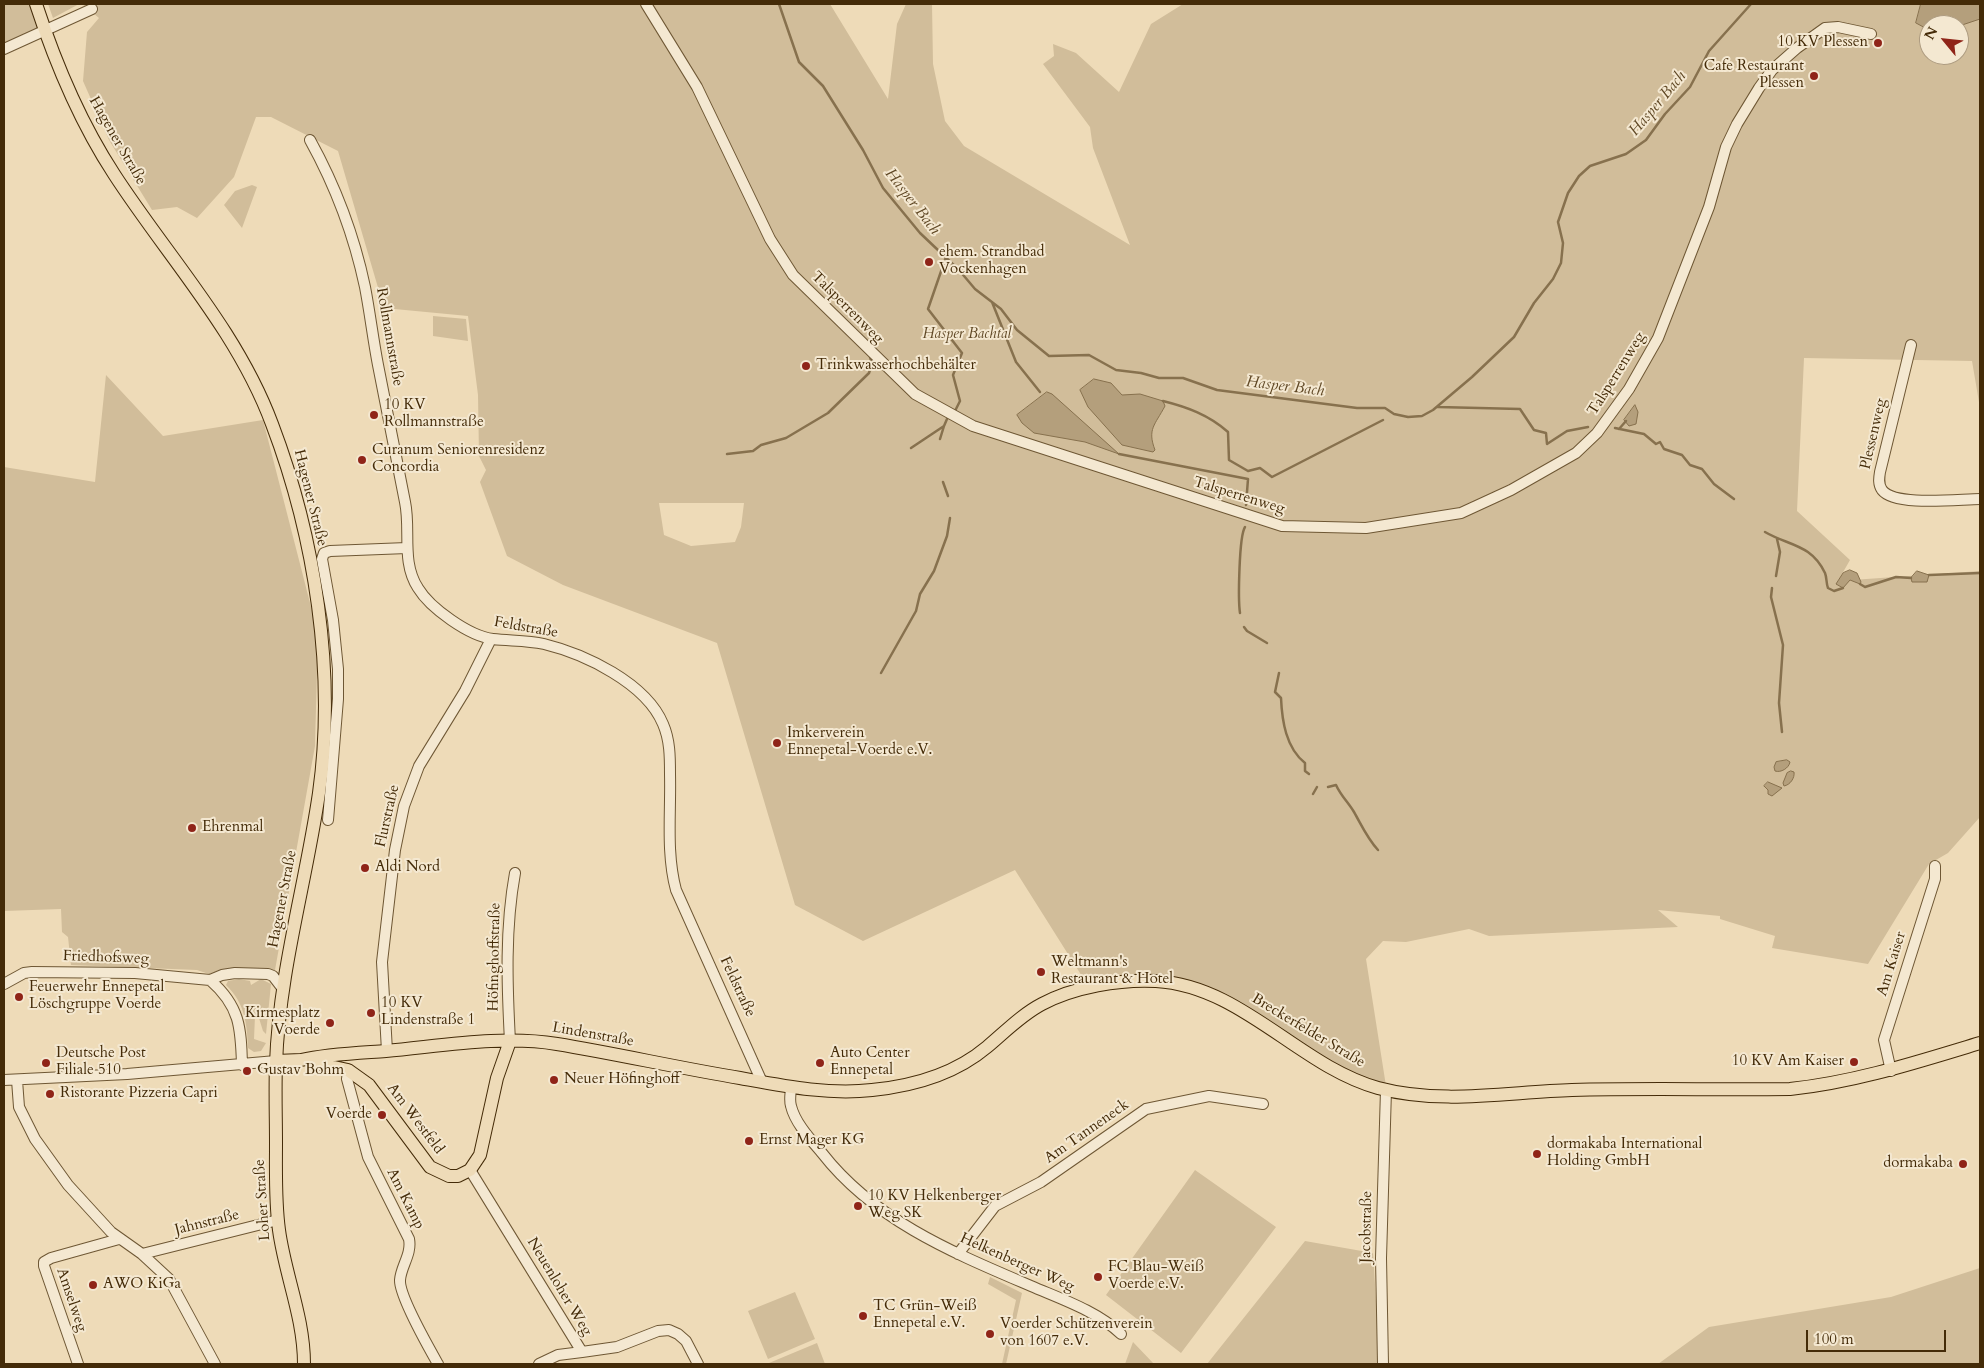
<!DOCTYPE html>
<html>
<head>
<meta charset="utf-8">
<style>
	body { margin:0 }
	#map { position:relative; width:1984px; height:1368px; overflow:hidden; background:#eedbb8; font-family:Cardo,serif }
	canvas { display:block }
	.frame { position:absolute; inset:0; border:5px solid #442b08; pointer-events:none }
	.north { position:absolute; left:1919px; top:15px; width:50px; height:50px; box-sizing:border-box; background:#f4e8d1; border:1px solid #ae9c81; border-radius:50%; rotate:298deg; font-size:14px; font-weight:700; line-height:20px; text-align:center; color:#442b08 }
	.north::after { content:''; display:block; margin:auto; width:18px; height:22px; background:#8f2418; clip-path:polygon(50% 0,100% 100%,50% 72%,0 100%) }
	.scale { position:absolute; left:1806px; top:1330px; width:140px; height:22px; box-sizing:border-box; border:2px solid #442b08; border-top:0; padding-left:6px; font-size:15px; line-height:18px; white-space:nowrap; color:#442b08; -webkit-text-stroke:4px #f4e8d1; paint-order:stroke }
</style>
</head>
<body>
<div id="map">
<canvas width="1984" height="1368"></canvas>
<div class="frame"></div>
<div class="north">N</div>
<div class="scale">100 m</div>
</div>
<script>
const ctx = document.querySelector('canvas').getContext('2d');
ctx.lineJoin = 'round';
function paint(path, color) { ctx.fillStyle = color; ctx.fill(path, 'evenodd'); }
function trace(path, color, width, dash) { ctx.strokeStyle = color; ctx.lineWidth = width; ctx.lineCap = dash ? 'butt' : 'round'; ctx.setLineDash(dash || []); ctx.stroke(path); }
function label(font, color, halo, rows, align = 'center') {
  ctx.font = font + ' Cardo,serif'; ctx.lineWidth = 4; ctx.setLineDash([]); ctx.textBaseline = 'middle'; ctx.strokeStyle = halo; ctx.fillStyle = color; for (const [text, x, y, turn = 0] of rows) {
    ctx.save(); ctx.translate(x, y); ctx.rotate((+turn || 0) * Math.PI / 180); ctx.textAlign = isNaN(turn) ? turn : align; if (halo) ctx.strokeText(text, 0, 0); ctx.fillText(text, 0, 0); ctx.restore();
  }
}
const green = new Path2D(`
	M4,4H35L44,31L4,49Z
	M48,4H79L53,18Z
	M82,4H830L888,99L897,24L906,4H932L933,64L945,121L964,146L1130,245L1093,148L1090,127L1043,64L1054,56L1053,44L1076,53L1119,92L1151,24L1183,4H1980V408L1972,361L1804,358L1797,511L1850,560L1838,581L1980,571V817L1948,853L1929,864L1868,964L1772,948L1775,936L1720,919V916L1658,910L1678,927L1489,936L1469,929L1406,942L1383,941L1366,959L1386,1086L1324,1060L1187,980L1142,974L1085,981L1015,870L863,941L795,905L717,643L563,585L507,556L480,482L486,470L479,456L478,395L468,316L384,308L338,151L271,117H256L234,177L197,218L177,207L152,210L109,140L83,81L87,32L99,18ZM1929,25H1959V55H1929ZM659,503H744L741,527L735,542L691,546L664,535Z
	M252,185L257,187L242,228L224,205L235,191Z
	M433,316L466,319L468,341L433,336Z
	M106,375L163,436L263,420L318,634L315,746L275,970H220L209,974L197,970L71,965L68,937L62,932L61,909L4,911V467L95,482Z
	M239,979L250,981L251,985L261,979L271,984L266,1034L263,1031L258,1015L255,1016L254,1039L266,1043L261,1051L254,1052L248,1048C247,1024 245,1003 226,985L228,981Z
	M1195,1170L1276,1227L1181,1353L1106,1295Z
	M1305,1241L1373,1253L1380,1364H1207Z
	M1980,1268V1364H1658L1709,1327L1891,1297Z
	M990,1277L1022,1293L1006,1364H1002L1016,1300L988,1284Z
	M795,1292L815,1339L768,1359L748,1311Z
	M1133,1342L1154,1364H1125Z
	M817,1343L825,1364L769,1363Z`);
const water = new Path2D(`
	M1921,4H1980V19L1959,26L1929,25V30L1916,23Z
	M1094,379L1111,383L1122,395L1140,394L1163,401L1165,406C1155,425 1147,429 1155,450L1153,452L1122,445L1088,407L1080,390Z
	M1047,392L1052,394L1119,454L1085,442L1034,433L1022,423L1017,415Z
	M1635,405L1638,412L1636,424L1629,426L1624,420Z
	M1850,570L1857,573L1861,582L1860,584L1850,580L1843,588L1836,584L1843,573Z
	M1917,571L1929,575L1927,582H1912L1911,578Z
	M1787,760L1790,762C1789,768 1781,773 1775,771L1774,767L1776,762Z
	M1791,771L1794,772C1795,778 1790,785 1784,786L1783,783L1787,773Z
	M1768,782L1782,788L1772,796L1768,794V790L1764,786Z`);
const stream = new Path2D(`
	M779,4L799,62L823,86L863,150L883,188L920,233L959,270L975,289L1001,309L1017,330L1049,356L1089,355L1116,370L1141,373L1159,378H1183L1217,390L1357,408H1385L1394,414L1408,417L1422,416L1433,410L1472,377L1514,337L1534,303L1553,279L1561,263L1563,243L1558,222L1568,193L1579,176L1590,166L1626,154L1646,140L1665,114L1690,87L1709,51L1751,4
	M946,257L928,309L962,353L953,375L960,401L955,411
	M992,302L1016,362L1040,392
	M859,320L870,332
	M1163,401C1187,407 1209,415 1228,432L1229,460L1248,471L1260,468L1272,477L1383,420
	M1438,407L1520,409L1534,430L1546,433L1547,444L1567,431L1588,427
	M1615,428L1644,434L1656,444L1660,442L1664,449L1682,455L1690,465L1702,469L1714,484L1734,499
	M1619,429L1626,421
	M940,439L944,426
	M911,448L944,426L947,419
	M727,454L753,451L761,445L786,438L828,413L869,373L872,364L870,357
	M1119,454L1248,479L1246,505
	M943,482L948,496
	M1765,532C1789,546 1811,544 1825,573C1827,578 1826,583 1828,588L1834,591L1843,588
	M1929,575L1980,573
	M1776,576L1780,552L1777,539
	M1860,584L1865,587L1896,577L1911,578
	M1772,588L1771,597L1783,645L1779,703L1782,732
	M1240,613C1238,600 1239,536 1245,527
	M1244,627L1247,631L1267,643
	M881,673L916,611L920,594L934,571L947,536L950,518
	M1279,673L1275,692L1281,698C1282,721 1286,748 1305,763V771L1309,774
	M1328,787L1336,785C1341,796 1348,802 1354,812C1362,826 1367,838 1378,850
	M1313,794L1317,787`);
const minor = new Path2D(`
	M646,4L697,87L770,239L793,275L915,394L973,426L1282,526L1366,528L1461,513L1511,490L1576,453L1597,433L1629,389L1658,338L1709,207L1726,147L1737,124L1759,88L1772,70L1797,48L1825,28L1838,27L1871,34
	M4,49L92,9
	M310,140C336,187 354,235 365,287C370,313 373,339 378,365C387,411 396,456 405,502C411,530 401,562 418,588C430,608 469,636 493,639C510,641 527,640 544,644C585,654 646,683 663,724C670,740 670,757 670,774C671,813 666,853 676,890L762,1082
	M1911,345L1880,472C1879,478 1878,484 1882,490C1895,507 1959,499 1980,499
	M328,820L338,699V669L333,620L322,559L324,553L330,551L407,548
	M210,980C240,1006 241,1028 242,1065
	M4,984L24,973L32,972L135,973L210,980L222,975L235,973L268,974L273,976L283,989
	M510,1041C507,985 505,928 515,873
	M387,1051L382,962L395,850L404,806L419,766L465,691L491,639
	M348,1070L347,1079L368,1157L409,1239C412,1254 401,1266 400,1280C399,1296 429,1348 438,1364
	M1891,1071L1884,1040L1935,879V866
	M4,1080L127,1074L276,1061
	M17,1080L19,1107L35,1139L68,1185L111,1232L142,1254L169,1279L215,1364
	M791,1087C791,1092 789,1100 791,1106C795,1123 811,1140 822,1153C875,1221 954,1253 1031,1286C1061,1299 1097,1311 1121,1334
	M470,1170L582,1352L617,1347L658,1331L669,1330L678,1334L686,1341L698,1364
	M142,1254L278,1220
	M958,1254L995,1206L1041,1182L1146,1109L1209,1096L1263,1104
	M78,1364L44,1266V1262L51,1258L119,1239
	M539,1364L558,1355L582,1352
	M1383,1364L1381,1258L1386,1090`);
const major = new Path2D(`
	M36,4C55,62 80,122 114,174C167,256 237,330 272,424C315,537 336,672 319,793C306,883 279,972 276,1064C275,1090 276,1117 276,1143C276,1172 275,1201 279,1230C285,1275 304,1317 304,1364
	M276,1061L301,1060C328,1054 358,1053 386,1051C442,1046 501,1035 557,1044C618,1054 679,1068 740,1078C784,1086 828,1095 872,1090C913,1086 955,1074 987,1047C1005,1032 1021,1015 1042,1004C1074,987 1120,979 1156,981C1242,986 1299,1066 1378,1088C1442,1105 1507,1092 1572,1090C1645,1088 1717,1090 1790,1089C1856,1082 1917,1062 1980,1043
	M311,1062L348,1070L369,1085L430,1167L449,1176H458L470,1170L480,1155L497,1078L510,1041`);
const markers = [
	[1878,43,5,"#8f2418"],
	[1814,76,5,"#8f2418"],
	[929,262,5,"#8f2418"],
	[806,366,5,"#8f2418"],
	[374,415,5,"#8f2418"],
	[362,460,5,"#8f2418"],
	[777,743,5,"#8f2418"],
	[192,828,5,"#8f2418"],
	[365,868,5,"#8f2418"],
	[1041,972,5,"#8f2418"],
	[19,997,5,"#8f2418"],
	[371,1013,5,"#8f2418"],
	[330,1023,5,"#8f2418"],
	[1854,1062,5,"#8f2418"],
	[46,1063,5,"#8f2418"],
	[820,1063,5,"#8f2418"],
	[247,1071,5,"#8f2418"],
	[554,1080,5,"#8f2418"],
	[50,1094,5,"#8f2418"],
	[382,1115,5,"#8f2418"],
	[749,1141,5,"#8f2418"],
	[1537,1154,5,"#8f2418"],
	[1963,1164,5,"#8f2418"],
	[858,1206,5,"#8f2418"],
	[1098,1277,5,"#8f2418"],
	[93,1285,5,"#8f2418"],
	[863,1316,5,"#8f2418"],
	[990,1334,5,"#8f2418"]
];
const poiNames = [
	["10 KV Plessen",1868,43,"right"],
	["Cafe Restaurant",1804,67,"right"],
	["Plessen",1804,84,"right"],
	["ehem. Strandbad",939,253],
	["Vockenhagen",939,270],
	["Trinkwasserhochbehälter",816,366],
	["10 KV",384,406],
	["Rollmannstraße",384,423],
	["Curanum Seniorenresidenz",372,451],
	["Concordia",372,468],
	["Imkerverein",787,734],
	["Ennepetal-Voerde e.V.",787,751],
	["Ehrenmal",202,828],
	["Aldi Nord",375,868],
	["Weltmann's",1051,963],
	["Restaurant & Hotel",1051,980],
	["Feuerwehr Ennepetal",29,988],
	["Löschgruppe Voerde",29,1005],
	["10 KV",381,1004],
	["Lindenstraße 1",381,1021],
	["Kirmesplatz",320,1014,"right"],
	["Voerde",320,1031,"right"],
	["Deutsche Post",56,1054],
	["Filiale 510",56,1071],
	["Auto Center",830,1054],
	["Ennepetal",830,1071],
	["10 KV Am Kaiser",1844,1062,"right"],
	["Gustav Bohm",257,1071],
	["Neuer Höfinghoff",564,1080],
	["Ristorante Pizzeria Capri",60,1094],
	["Voerde",372,1115,"right"],
	["Ernst Mager KG",759,1141],
	["dormakaba International",1547,1145],
	["Holding GmbH",1547,1162],
	["dormakaba",1953,1164,"right"],
	["10 KV Helkenberger",868,1197],
	["Weg SK",868,1214],
	["FC Blau-Weiß",1108,1268],
	["Voerde e.V.",1108,1285],
	["AWO KiGa",103,1285],
	["TC Grün-Weiß",873,1307],
	["Ennepetal e.V.",873,1324],
	["Voerder Schützenverein",1000,1325],
	["von 1607 e.V.",1000,1342]
];
const streetNames = [
	["Hagener Straße",117,141,60],
	["Talsperrenweg",847,308,45],
	["Rollmannstraße",389,337,80],
	["Talsperrenweg",1617,374,-58],
	["Plessenweg",1874,434,-77],
	["Talsperrenweg",1239,496,17],
	["Hagener Straße",310,498,76],
	["Feldstraße",526,628,10],
	["Flurstraße",388,816,-77],
	["Hagener Straße",283,899,-79],
	["Höfinghoffstraße",495,957,-89],
	["Friedhofsweg",106,958,2],
	["Am Kaiser",1892,964,-73],
	["Feldstraße",737,987,65],
	["Breckerfelder Straße",1308,1031,31],
	["Lindenstraße",593,1035,10],
	["Am Westfeld",415,1119,53],
	["Am Tanneneck",1087,1132,-35],
	["Am Kamp",405,1199,63],
	["Loher Straße",263,1200,-94],
	["Jahnstraße",207,1223,-14],
	["Jacobstraße",1367,1227,-89],
	["Helkenberger Weg",1017,1263,24],
	["Neuenloher Weg",559,1287,59],
	["Amselweg",71,1300,71]
];
const parkNames = [
	["Hasper Bachtal",967,335]
];
const waterNames = [
	["Hasper Bach",1658,104,-50],
	["Hasper Bach",912,202,52],
	["Hasper Bach",1285,387,7]
];
paint(green, '#d1bd9a');
paint(water, '#b49f7c');
trace(water, '#87714e', 1);
trace(stream, '#87714e', 2.5);
trace(minor, '#6e5734', 12);
trace(major, '#442b08', 14);
trace(minor, '#f4e8d1', 10);
trace(major, '#eedbb8', 12);
for (const [x, y, r, color] of markers) { const dot = new Path2D(); dot.arc(x, y, r, 0, 2 * Math.PI); ctx.fillStyle = color; ctx.fill(dot); trace(dot, '#f4e8d1', 2); }
label('15px', '#442b08', '#f4e8d1', poiNames, 'left');
label('15px', '#442b08', '#f4e8d1', streetNames);
label('italic 15px', '#604825', '#f4e8d1', parkNames);
label('italic 16px', '#604825', '#f4e8d1', waterNames);
</script>
</body>
</html>
